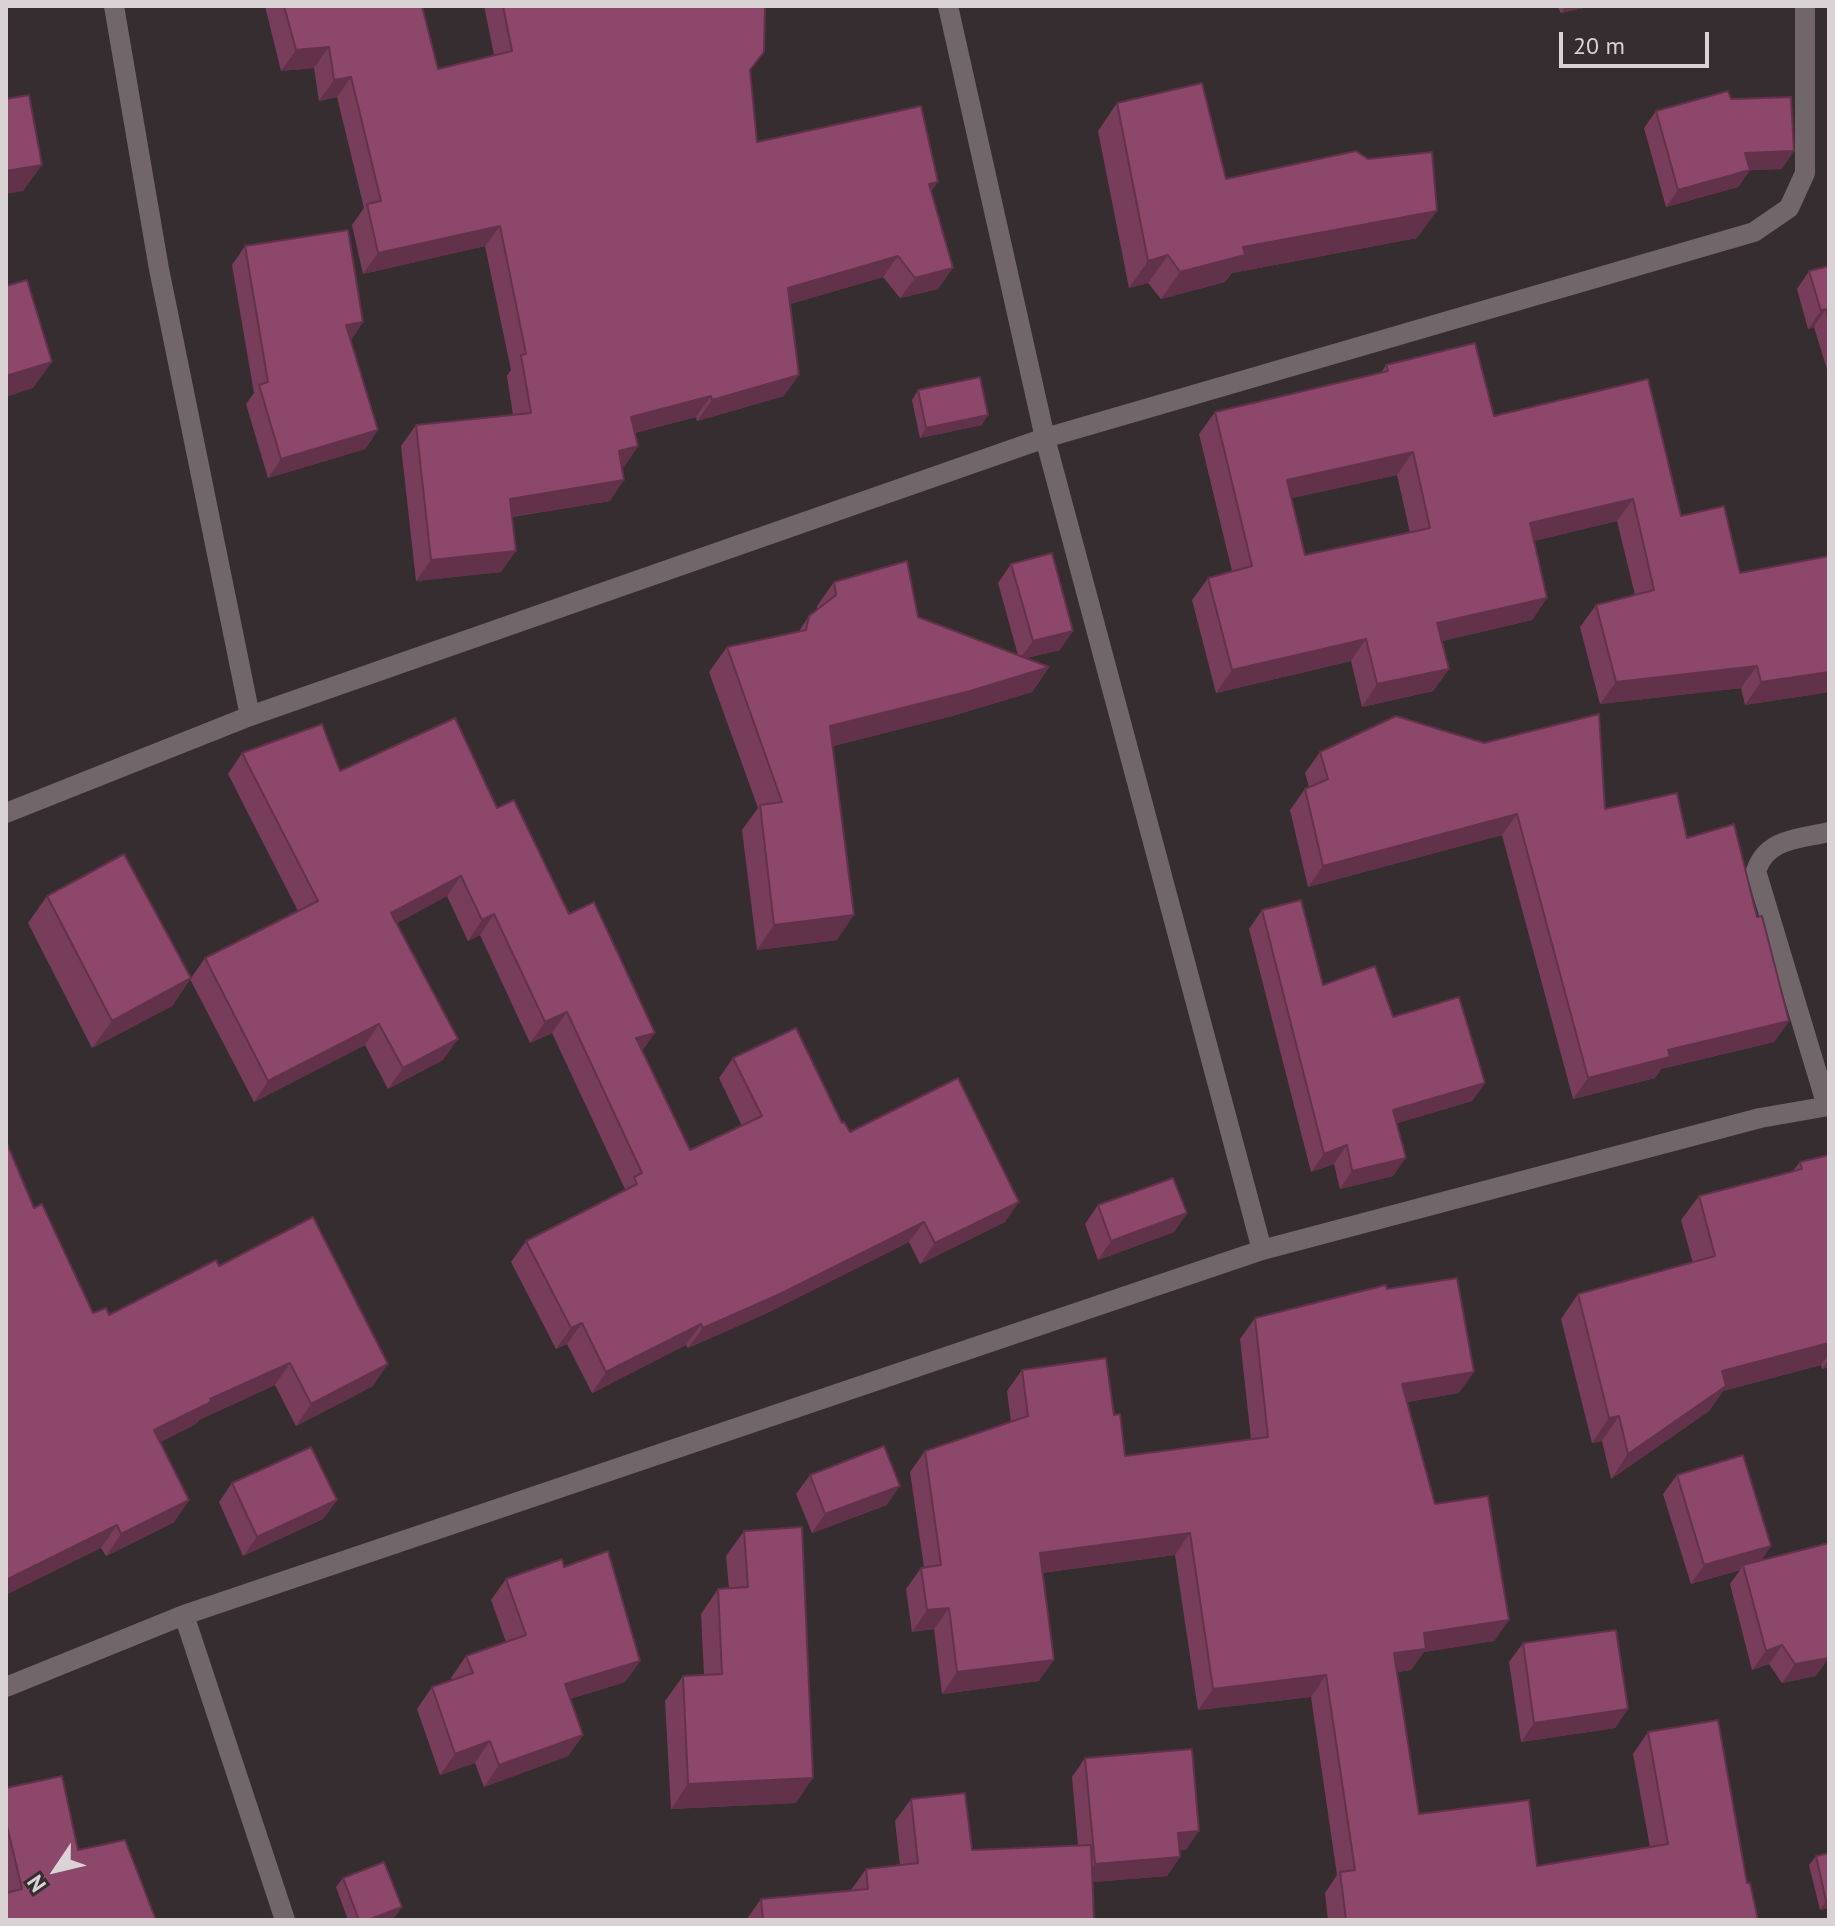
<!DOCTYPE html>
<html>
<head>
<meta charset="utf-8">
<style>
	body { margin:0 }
	#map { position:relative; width:1835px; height:1926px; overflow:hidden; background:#352d30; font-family:"PT Sans",sans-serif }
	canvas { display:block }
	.frame { position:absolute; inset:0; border:8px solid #d9d3d6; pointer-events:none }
	.north { position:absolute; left:16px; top:1830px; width:80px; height:80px; -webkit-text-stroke:6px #352d30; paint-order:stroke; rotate:235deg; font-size:22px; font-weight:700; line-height:32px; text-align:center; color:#d9d3d6 }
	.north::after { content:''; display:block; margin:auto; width:28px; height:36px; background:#d9d3d6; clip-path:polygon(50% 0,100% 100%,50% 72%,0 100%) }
	.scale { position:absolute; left:1559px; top:32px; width:150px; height:36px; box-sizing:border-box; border:4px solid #d9d3d6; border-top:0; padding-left:10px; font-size:24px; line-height:28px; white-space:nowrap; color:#d9d3d6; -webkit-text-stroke:6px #352d30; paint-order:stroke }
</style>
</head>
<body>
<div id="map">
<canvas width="1835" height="1926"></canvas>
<div class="frame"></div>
<div class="north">N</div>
<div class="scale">20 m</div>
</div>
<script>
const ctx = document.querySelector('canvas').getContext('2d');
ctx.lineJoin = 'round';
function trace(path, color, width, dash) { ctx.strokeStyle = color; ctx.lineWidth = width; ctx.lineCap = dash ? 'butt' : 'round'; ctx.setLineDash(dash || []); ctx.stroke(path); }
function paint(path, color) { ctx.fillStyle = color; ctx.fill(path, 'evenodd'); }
const minor = new Path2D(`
	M114,6L159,269L250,716L1045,438L1754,232L1789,208L1805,173V6
	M948,6L1045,438L1262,1250
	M6,813L250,716
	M1827,1106L1756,871C1767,838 1799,839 1829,832
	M184,1615L285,1920
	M6,1687L184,1615L1262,1250L1760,1118L1829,1106`);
const wall = new Path2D(`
	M265,6H422L438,69L494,55L484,6H765L750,71L757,142L931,191L938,289L900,298L883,277L790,304L784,396L697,421L696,417L635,433L638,446L624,467H622L610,501L512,517L501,572L416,581L401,446L416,425L513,415L507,376L511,370L485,246L363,274L352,225L364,208L337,97L319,101L314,68L281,71Z
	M1557,6H1592L1561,13Z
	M1731,99L1782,169L1750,170L1738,187L1666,207L1644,128L1656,111Z
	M1117,103L1226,179L1417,238L1232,273L1225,282L1161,299L1148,283L1129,288L1098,131Z
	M245,246L363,322L351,340L378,430L365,449L268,478L246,404L254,393L232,265Z
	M1829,266V376L1814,327L1808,329L1797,289L1809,271Z
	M1386,365L1494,416L1681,516L1740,573L1829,556V692L1745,705L1741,688L1600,704L1580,627L1596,605L1635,595L1617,521L1534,541L1547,598L1532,620L1442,641L1449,669L1433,691L1362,707L1351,661L1216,693L1192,600L1208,578L1232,571L1199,434L1215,412L1381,373ZM1397,475L1410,533L1305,555L1291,498Z
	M918,390L982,425L920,438L912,400Z
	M1011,564L1060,650L1026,658L1049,667L1032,692L952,716L833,746L837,940L757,950L742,830L758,808L709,672L727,647L799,631L809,616L817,610V606L834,582L918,617L1018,655L998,583Z
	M1320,752L1605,809L1687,838L1757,917L1789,1021L1774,1042L1661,1069L1655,1078L1573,1099L1502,835L1308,887L1290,810L1305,789L1309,787L1305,773Z
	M242,753L340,771L497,808L569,914L642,1051L690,1150L742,1126L719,1078L733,1058L842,1123L850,1132L1005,1222L920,1264L909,1242L765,1314L688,1348L686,1345L592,1393L567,1344L556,1349L511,1262L526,1241L624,1191L625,1189L552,1033L530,1043L480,935L468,941L447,896L397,923L443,1060L388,1089L365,1045L254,1102L190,979L172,1006L92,1048L28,923L47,896L191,978L205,958L298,911L228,774Z
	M1262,910L1323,985L1393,1017L1485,1083L1472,1101L1397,1123L1393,1176L1340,1189L1334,1164L1311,1172L1249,929Z
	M1829,1155V1367L1822,1369L1821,1365L1723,1391L1709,1411L1611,1479L1602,1441L1592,1443L1561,1319L1578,1294L1693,1263L1681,1220L1699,1196L1793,1171L1800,1162Z
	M1098,1205L1187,1213L1174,1232L1098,1260L1085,1224Z
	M34,1208L93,1313L109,1315L219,1266L373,1386L296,1426L275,1385L199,1420L196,1424L160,1442L189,1500L174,1522L106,1556L101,1548Z
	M1387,1289L1459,1393L1407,1402L1435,1504L1509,1620L1494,1641L1424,1652L1411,1670L1397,1672L1419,1814L1537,1866L1650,1847L1633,1754L1648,1732L1747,1883L1758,1920H1328L1325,1893L1337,1875L1311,1697L1198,1710L1175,1555L1042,1573L1039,1681L942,1694L934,1629L912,1632L906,1589L921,1568L924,1567L910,1472L925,1451L1011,1422L1007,1391L1022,1370L1114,1415L1125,1456L1251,1439L1240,1339L1255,1318Z
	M810,1475L887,1505L812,1533L796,1494Z
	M1677,1475L1771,1546L1760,1561L1816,1676L1782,1683L1769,1664L1752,1670L1730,1584L1740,1570L1691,1584L1663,1494Z
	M232,1483L337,1500L323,1519L243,1556L219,1502Z
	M744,1531L796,1803L671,1809L665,1701L683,1676L704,1675L701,1614L718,1589L729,1588L726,1556Z
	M564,1567L640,1661L625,1682L570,1699L583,1735L568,1756L484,1787L475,1763L440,1775L417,1709L432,1687L452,1680L451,1678L466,1656L506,1642L491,1600L506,1579Z
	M1523,1643L1628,1709L1615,1728L1521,1742L1509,1662Z
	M1085,1758L1186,1850H1180V1857L1167,1876L1093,1882L1094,1920H746L761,1899L851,1890L866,1869L900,1865L895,1821L911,1799L972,1850L1078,1845L1072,1777Z
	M6,1788L78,1850L6,1920Z
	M1829,1853V1908L1820,1910L1809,1865L1816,1856Z
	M343,1878L395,1917L386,1920H348L336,1887Z`);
const shadedWall = new Path2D(`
	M1566,6H1592L1561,13Z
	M329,47L314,68L281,71L296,50Z
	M351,77L337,97L319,101L334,80Z
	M1794,151L1782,169L1733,171L1745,153Z
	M42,165L23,191L6,194V171Z
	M1750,170L1738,187L1666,207L1678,190Z
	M938,182L924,202L929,184Z
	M1437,211L1417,238L1232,273L1225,282L1161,299L1180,272L1243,247Z
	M500,226L485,246L363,274L378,253Z
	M1168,255L1148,283L1129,288L1148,261Z
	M898,256L883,277L774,309L788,288Z
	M953,268L938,289L900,298L915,278Z
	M1826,309L1814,327L1808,329L1821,311Z
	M363,322L350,341L346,325Z
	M52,362L33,388L6,397V376Z
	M799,375L784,396L697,421L712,400Z
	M711,396L696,417L617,437L631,417Z
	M988,415L982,425L920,438L926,428Z
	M378,430L365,449L268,478L281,459Z
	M638,446L624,467L605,471L619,451Z
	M1413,452L1397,475L1271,503L1287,480Z
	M624,480L610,501L496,519L510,499Z
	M1633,499L1617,521L1514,546L1530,523Z
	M516,551L501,572L416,581L431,560Z
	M1547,598L1532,620L1422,646L1437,623Z
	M1073,631L1060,650L1019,660L1033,641Z
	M1366,639L1351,661L1216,693L1232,670Z
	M1757,666L1741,688L1600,704L1616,682Z
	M1049,667L1032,692L952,716L813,751L830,726Z
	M1449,669L1433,691L1362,707L1377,684Z
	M1829,672V692L1745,705L1761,682Z
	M1517,814L1502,835L1308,887L1323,866Z
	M461,876L447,896L377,934L391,913Z
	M494,914L480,935L468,941L482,920Z
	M854,915L837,940L757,950L774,925Z
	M191,978L172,1006L92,1048L112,1021Z
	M567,1012L552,1033L530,1043L545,1022Z
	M1789,1021L1774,1042L1661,1069L1655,1078L1573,1099L1588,1078L1668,1050Z
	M379,1024L365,1045L254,1102L268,1081Z
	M655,1033L641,1053L636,1038Z
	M458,1039L443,1060L388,1089L403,1068Z
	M1485,1083L1472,1101L1381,1128L1393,1110Z
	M1347,1145L1334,1164L1311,1172L1324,1154Z
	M1406,1158L1393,1176L1340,1189L1352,1171Z
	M1019,1202L1005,1222L920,1264L935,1243Z
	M1187,1213L1174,1232L1098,1260L1111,1241Z
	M924,1222L909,1242L765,1314L688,1348L703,1328Z
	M582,1323L567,1344L556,1349L571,1328Z
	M701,1324L686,1345L592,1393L606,1372Z
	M1829,1343V1354L1821,1365L1723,1391L1709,1411L1611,1479L1628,1454L1722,1371Z
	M1829,1359V1367L1822,1369Z
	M290,1363L275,1385L199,1420L196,1424L139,1453L154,1430L210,1399Z
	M388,1364L373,1386L296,1426L311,1404Z
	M1474,1372L1459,1393L1387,1405L1402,1384Z
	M1619,1416L1602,1441L1592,1443L1609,1418Z
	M900,1486L887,1505L812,1533L825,1514Z
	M189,1500L174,1522L106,1556L121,1534Z
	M337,1500L323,1519L243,1556L257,1537Z
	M117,1525L101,1548L6,1595V1580Z
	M1190,1533L1175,1555L1025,1575L1040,1553Z
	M1771,1546L1758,1565H1743L1740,1570L1691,1584L1704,1565Z
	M949,1608L934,1629L912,1632L927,1610Z
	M1509,1620L1494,1641L1424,1652L1411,1670L1379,1675L1394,1653L1424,1633Z
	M1782,1645L1769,1664L1752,1670L1766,1651Z
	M1829,1658L1816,1676L1782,1683L1795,1664Z
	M1054,1660L1039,1681L942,1694L957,1672Z
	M640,1661L625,1682L549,1705L565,1684Z
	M1326,1675L1311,1697L1198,1710L1213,1689Z
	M1628,1709L1615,1728L1521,1742L1534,1723Z
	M583,1735L568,1756L484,1787L499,1765Z
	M490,1741L475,1763L440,1775L455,1754Z
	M813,1778L796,1803L671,1809L688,1784Z
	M1199,1831L1186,1850L1165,1852L1178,1833Z
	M1180,1857L1167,1876L1082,1883L1095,1864Z
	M1829,1900V1908L1820,1910L1826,1901Z
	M402,1907L395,1917L386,1920H368Z`);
const building = new Path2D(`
	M284,6H422L438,69L512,51L503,6H765L764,52L750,70L757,142L921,106L938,182L929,184L953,268L915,278L898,256L788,288L799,375L712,400L711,396L631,417L638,446L619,451L624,480L510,499L516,551L431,560L416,425L531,413L521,355L526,354L500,226L378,253L367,204L381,201L351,77L334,80L329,47L296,50Z
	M1202,83L1226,179L1356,151L1368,159L1432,152L1437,211L1243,247L1245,255L1180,272L1168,255L1148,261L1117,103Z
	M1728,91L1731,99L1791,97L1794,151L1745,153L1750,170L1678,190L1656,111Z
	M29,95L42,165L6,171V99Z
	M348,230L363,322L346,325L378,430L281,459L259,385L268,382L245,246Z
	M1829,266V319L1826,309L1821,311L1809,271Z
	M27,280L52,362L6,376V286Z
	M1475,343L1494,416L1648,379L1681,516L1724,506L1740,573L1829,556V672L1761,682L1757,666L1616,682L1596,605L1654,590L1633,499L1530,523L1547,598L1437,623L1449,669L1377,684L1366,639L1232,670L1208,578L1252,566L1215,412L1388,371L1386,365ZM1413,452L1430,528L1305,555L1287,480Z
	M980,377L988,415L926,428L918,390Z
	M1052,553L1073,631L1033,641L1011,564Z
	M907,561L918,617L1049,667L970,691L830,726L854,915L774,925L760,805L782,802L727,647L806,630L809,616L836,595L834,582Z
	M1599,714L1605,809L1677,793L1687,838L1734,824L1757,917L1762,916L1789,1021L1668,1050L1670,1057L1588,1078L1517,814L1323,866L1305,789L1328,779L1320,752L1396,716L1484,743Z
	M455,718L497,808L514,800L569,914L594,902L655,1033L636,1038L690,1150L762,1116L733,1058L796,1028L842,1123L844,1122L850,1132L958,1078L1019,1202L935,1243L924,1222L780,1294L703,1328L701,1324L606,1372L582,1323L571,1328L526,1241L637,1184L634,1177L642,1173L567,1012L545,1022L494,914L482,920L461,876L391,913L458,1039L403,1068L379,1024L268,1081L205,958L318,901L242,753L322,724L340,771Z
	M124,854L191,978L112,1021L47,896Z
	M1301,900L1323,985L1375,966L1393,1017L1459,997L1485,1083L1393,1110L1406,1158L1352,1171L1347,1145L1324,1154L1262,910Z
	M6,1141L34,1208L42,1204L93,1313L106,1308L109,1315L216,1260L219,1266L313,1217L388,1364L311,1404L290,1363L210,1399L211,1402L154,1430L189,1500L121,1534L117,1525L6,1580Z
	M1829,1155V1343L1722,1371L1726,1386L1628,1454L1619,1416L1609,1418L1578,1294L1715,1256L1699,1196L1802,1169L1800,1162Z
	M1173,1178L1187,1213L1111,1241L1098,1205Z
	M1457,1278L1474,1372L1402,1384L1435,1504L1488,1496L1509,1620L1424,1633L1426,1649L1394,1653L1419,1814L1529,1800L1537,1866L1668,1844L1648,1732L1718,1720L1747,1883H1750L1758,1920H1346L1340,1872L1355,1870L1326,1675L1213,1689L1190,1533L1040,1553L1054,1660L957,1672L949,1608L927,1610L921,1568L941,1565L925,1451L1028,1416L1022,1370L1106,1358L1114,1415L1120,1414L1125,1456L1268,1437L1255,1318L1386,1285L1387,1289Z
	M884,1446L900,1486L825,1514L810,1475Z
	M311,1447L337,1500L257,1537L232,1483Z
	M1743,1455L1771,1546L1704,1565L1677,1475Z
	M802,1527L813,1778L688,1784L683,1676L722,1674L718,1589L748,1587L744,1531Z
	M1829,1543V1658L1795,1664L1782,1645L1766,1651L1743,1565Z
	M608,1551L640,1661L565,1684L583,1735L499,1765L490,1741L455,1754L432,1687L473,1673L466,1656L526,1635L506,1579L562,1559L564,1567Z
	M1616,1630L1628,1709L1534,1723L1523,1643Z
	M1192,1749L1199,1831L1178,1833L1180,1857L1095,1864L1085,1758Z
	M62,1776L78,1850L125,1840L156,1920H6V1893L22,1889L6,1822V1788Z
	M965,1793L972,1850L1091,1845L1094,1920H763L761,1899L868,1889L866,1869L918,1863L911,1799Z
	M1829,1853V1900L1826,1901L1816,1856Z
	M384,1862L402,1907L368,1920H359L343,1878Z`);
trace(minor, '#71676b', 20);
paint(wall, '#783d5b');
paint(shadedWall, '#62324a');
paint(building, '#8c476a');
trace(building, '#62324a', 2);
</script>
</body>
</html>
